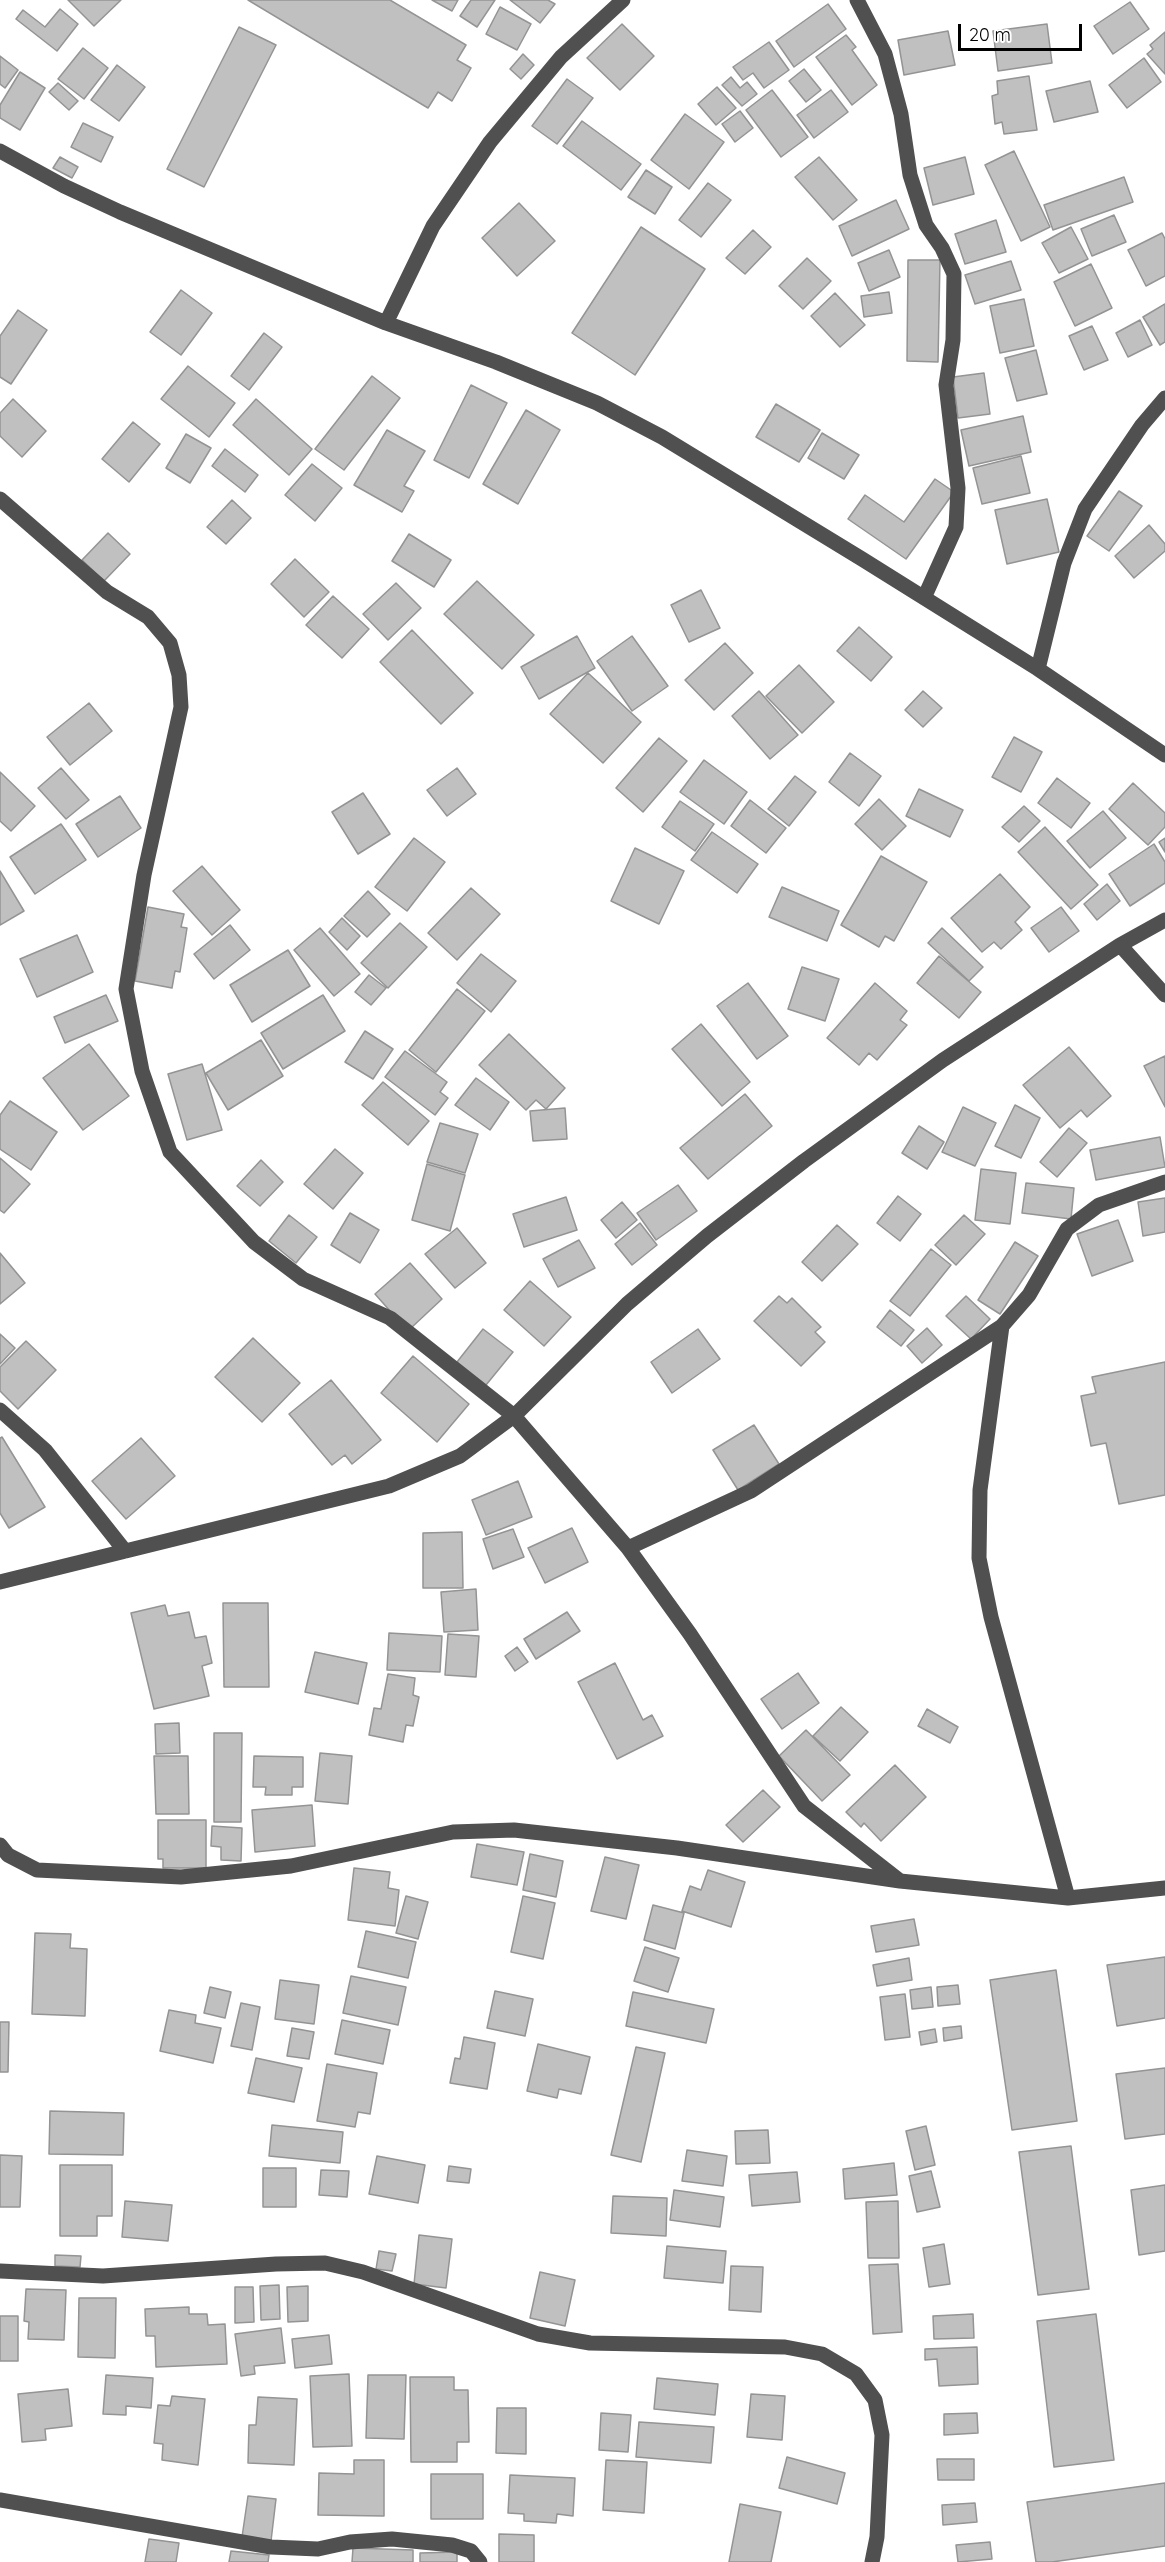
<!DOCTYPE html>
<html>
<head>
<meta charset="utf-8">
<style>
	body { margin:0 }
	#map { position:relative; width:1165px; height:2562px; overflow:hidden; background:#fff; font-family:Quicksand,sans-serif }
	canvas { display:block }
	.scale { position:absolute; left:958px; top:24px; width:124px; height:27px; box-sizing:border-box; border:3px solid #000; border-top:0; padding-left:8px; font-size:18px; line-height:21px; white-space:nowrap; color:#000; -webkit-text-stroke:4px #fff; paint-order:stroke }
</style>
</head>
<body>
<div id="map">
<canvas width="1165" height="2562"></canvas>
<div class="scale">20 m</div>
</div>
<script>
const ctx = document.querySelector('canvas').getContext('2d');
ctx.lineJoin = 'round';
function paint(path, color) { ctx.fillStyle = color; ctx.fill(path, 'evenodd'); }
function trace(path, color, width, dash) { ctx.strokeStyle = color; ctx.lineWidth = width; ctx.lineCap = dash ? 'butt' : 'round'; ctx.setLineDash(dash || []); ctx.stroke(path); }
const building = new Path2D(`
	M68,0H121L94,26Z
	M248,0H390L466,45L457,60L471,68L452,101L438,92L428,108Z
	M432,0H458L452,11Z
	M471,0H495L477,27L460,16Z
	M510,0H548L555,4L540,23Z
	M1130,2L1149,29L1113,54L1094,26Z
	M828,4L846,29L794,67L776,41Z
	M500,7L531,24L517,50L486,34Z
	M60,9L78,24L57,51L16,19L23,10L45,27Z
	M622,24L654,56L620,90L587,58Z
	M1047,24L1052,63L998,71L993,31Z
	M239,27L276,45L204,187L167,169Z
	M948,31L955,65L904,75L898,40Z
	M1165,32V74L1147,54L1153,49L1150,45Z
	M846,35L856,47L852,50L877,85L852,105L816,57Z
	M769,42L789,70L764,88L753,73L743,80L733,67Z
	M83,48L108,68L84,99L58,79Z
	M523,54L534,65L521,79L510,69Z
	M0,56L18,70L5,88L0,84Z
	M1144,58L1161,82L1127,108L1109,85Z
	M117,65L145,87L119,121L91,100Z
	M804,69L821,90L806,102L789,81Z
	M20,72L45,88L20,130L0,118V105Z
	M1029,76L1037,130L1004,134L1002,122L995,124L992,96L998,94L997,81Z
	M731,77L740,88L747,82L757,94L742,106L722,85Z
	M567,79L593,98L557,144L532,126Z
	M1090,81L1098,112L1054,122L1046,91Z
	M58,83L78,101L69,110L49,92Z
	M717,87L736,108L716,125L698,104Z
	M772,90L808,137L781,157L746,110Z
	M831,90L848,112L814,138L797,115Z
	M740,111L753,128L735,142L722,124Z
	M685,114L724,142L689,189L651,160Z
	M582,121L641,164L621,190L563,146Z
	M83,123L113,137L101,162L71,147Z
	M1014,151L1050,227L1021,241L985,165Z
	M60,157L78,167L72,178L53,168Z
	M819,157L857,200L833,220L795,177Z
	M965,157L974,194L933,205L924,168Z
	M646,170L672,187L655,214L628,197Z
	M1124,177L1133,202L1053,230L1044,205Z
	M708,183L731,200L701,237L679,220Z
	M896,200L909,229L852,256L839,226Z
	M519,203L555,241L517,276L482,238Z
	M1114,215L1126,242L1092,256L1081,229Z
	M996,220L1006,252L965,264L955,234Z
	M641,227L705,269L635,375L572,333Z
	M1071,227L1088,259L1059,273L1042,243Z
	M753,230L771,247L745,274L726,258Z
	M1162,233L1165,239V276L1146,286L1128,250Z
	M889,250L900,277L869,291L858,263Z
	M807,258L831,281L803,309L779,286Z
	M908,260H940L938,362L907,361Z
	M1011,261L1021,290L975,304L965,275Z
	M1091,264L1112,308L1075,326L1054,282Z
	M181,290L212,313L181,355L150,332Z
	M889,292L892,313L864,317L861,296Z
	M835,293L865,325L840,347L811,316Z
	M1024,299L1034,346L1000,353L990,306Z
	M1165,304V342L1160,345L1143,317Z
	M18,310L47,330L11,384L0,377V336Z
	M1140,320L1152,345L1128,357L1116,333Z
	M1092,326L1108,360L1084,370L1069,336Z
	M264,333L282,347L249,390L231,376Z
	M1036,350L1047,394L1017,401L1005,358Z
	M188,366L235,403L209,437L161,399Z
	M984,373L990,414L958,418L953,377Z
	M372,376L400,398L344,470L315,449Z
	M471,385L507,403L469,478L434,460Z
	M13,399L46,431L22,457L0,436V413Z
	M256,399L312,449L289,475L233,425Z
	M776,404L820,430L799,462L756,437Z
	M526,410L560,430L518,504L483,484Z
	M1023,416L1031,452L969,466L961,430Z
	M133,422L160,444L129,482L102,459Z
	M387,430L425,451L404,486L414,491L402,512L354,485Z
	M822,433L859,455L844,479L808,458Z
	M186,434L211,448L190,483L166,468Z
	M225,449L258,475L245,492L212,466Z
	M1021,456L1030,493L982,504L973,468Z
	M312,464L342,488L315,521L285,495Z
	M935,479L954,492L906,559L848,519L865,495L904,522Z
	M1119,491L1142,506L1109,551L1087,536Z
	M1047,499L1059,552L1007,564L995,510Z
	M232,500L251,518L226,544L207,527Z
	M1149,525L1165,544V551L1134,578L1115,556Z
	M108,533L130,554L104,581L82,560Z
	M409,534L451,560L434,587L392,561Z
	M295,559L329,592L304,617L271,584Z
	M477,581L534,635L502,669L444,614Z
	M396,583L421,608L388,640L363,614Z
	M701,590L720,628L689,642L671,605Z
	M333,596L369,629L342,658L306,625Z
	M859,627L892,657L871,681L837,651Z
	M412,630L473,693L441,724L380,662Z
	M577,636L595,668L539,699L521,667Z
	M632,636L668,686L632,711L597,661Z
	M725,643L753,673L714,710L685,680Z
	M799,665L834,702L802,733L766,696Z
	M588,673L641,722L603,763L550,714Z
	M759,691L798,735L770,759L732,716Z
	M923,691L942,708L923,727L905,710Z
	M89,703L112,731L70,765L47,737Z
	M1014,737L1042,752L1021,792L992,777Z
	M659,738L687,761L643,812L616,788Z
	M850,753L881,776L859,806L829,782Z
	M704,760L747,792L724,824L680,792Z
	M61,768L89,800L66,819L38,788Z
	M457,768L476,794L447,816L427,790Z
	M0,772L35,806L11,831L0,821Z
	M795,776L816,792L789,826L768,809Z
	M1057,778L1090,803L1071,828L1038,803Z
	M1133,783L1165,813V827L1148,845L1109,809Z
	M919,789L963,810L950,837L906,816Z
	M363,793L390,834L358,854L332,812Z
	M120,796L141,828L98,857L76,824Z
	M879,799L906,826L882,850L855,824Z
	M750,800L786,828L766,853L731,826Z
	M680,801L714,824L695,851L662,827Z
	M1024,806L1040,821L1019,842L1002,827Z
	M1103,811L1126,838L1090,868L1067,841Z
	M61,824L86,860L35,894L10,857Z
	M1045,827L1098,885L1071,909L1018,852Z
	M712,832L758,864L737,893L691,860Z
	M414,838L445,862L407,911L375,887Z
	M1165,838V852L1159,842Z
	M1154,844L1165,862V883L1130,906L1109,874Z
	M635,848L684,871L659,924L611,901Z
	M881,856L927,882L894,941L885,936L879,947L841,925Z
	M202,866L240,910L212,935L173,891Z
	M0,871L24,911L0,925Z
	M1000,874L1030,907L1015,922L1022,930L1001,949L994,942L982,952L951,918Z
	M1107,884L1120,901L1097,920L1084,904Z
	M782,887L839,911L827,941L769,917Z
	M471,888L500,914L457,960L428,933Z
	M368,891L390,914L367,937L344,916Z
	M148,907L184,914L181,927L187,928L180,972L175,971L172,988L135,981Z
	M1061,907L1079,931L1049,952L1031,928Z
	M342,918L360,936L347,950L329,932Z
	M400,923L427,947L388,988L361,963Z
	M230,925L250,950L214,979L194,954Z
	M320,928L360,974L334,996L294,950Z
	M942,928L983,967L969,981L928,943Z
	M77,935L93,972L37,997L20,959Z
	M288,950L310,986L252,1022L230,985Z
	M481,954L516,981L491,1012L457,983Z
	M939,956L981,992L959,1018L917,983Z
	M802,967L839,979L825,1021L788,1009Z
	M369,975L386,988L371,1005L355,992Z
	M748,983L788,1036L757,1059L717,1006Z
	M875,983L907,1011L900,1020L907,1025L877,1060L869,1053L859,1065L827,1038Z
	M457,989L485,1011L436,1072L409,1050Z
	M106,995L118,1021L65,1043L54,1017Z
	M323,995L345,1031L283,1069L261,1033Z
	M701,1024L750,1082L722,1106L672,1049Z
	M365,1031L393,1049L373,1079L345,1062Z
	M509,1034L565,1088L546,1109L536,1100L526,1110L479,1065Z
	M261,1040L283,1076L228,1110L206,1073Z
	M89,1044L129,1096L83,1130L43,1078Z
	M1069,1047L1111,1096L1087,1117L1081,1110L1060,1128L1023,1085Z
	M405,1051L447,1082L440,1092L448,1098L435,1115L385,1077Z
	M1165,1056V1107L1144,1066Z
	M202,1064L222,1130L187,1140L168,1074Z
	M476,1078L509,1102L490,1130L455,1105Z
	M383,1082L429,1121L408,1145L362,1105Z
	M745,1094L772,1126L708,1179L680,1148Z
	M10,1101L57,1132L31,1170L0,1149V1115Z
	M1015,1105L1040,1118L1021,1158L995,1146Z
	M963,1107L996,1123L975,1166L942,1152Z
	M565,1108L567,1139L533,1141L530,1111Z
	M440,1123L478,1134L465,1173L427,1162Z
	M919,1126L944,1142L927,1169L902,1153Z
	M1069,1128L1087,1143L1057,1177L1040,1162Z
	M1160,1137L1165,1167L1096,1180L1090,1150Z
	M335,1149L363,1173L333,1209L304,1184Z
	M0,1158L30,1184L4,1213L0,1210Z
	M261,1160L283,1182L260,1206L237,1186Z
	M427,1164L465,1175L450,1231L412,1220Z
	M981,1169L1016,1173L1010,1224L975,1220Z
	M1026,1183L1074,1188L1071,1219L1022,1213Z
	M678,1185L697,1211L656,1240L637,1213Z
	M898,1196L921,1214L900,1241L877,1223Z
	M566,1197L577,1230L524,1247L513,1214Z
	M1165,1198V1232L1143,1236L1138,1202Z
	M622,1202L637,1220L616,1238L601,1220Z
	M350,1213L379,1230L360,1263L331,1245Z
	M289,1215L317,1237L296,1263L269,1241Z
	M964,1215L985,1234L956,1265L935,1245Z
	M1118,1220L1133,1261L1092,1276L1077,1234Z
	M640,1223L657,1245L632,1265L615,1244Z
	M837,1225L858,1244L822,1281L802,1262Z
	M457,1228L486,1263L455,1288L425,1254Z
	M579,1240L595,1268L558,1287L543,1259Z
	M1015,1242L1038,1256L1000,1314L978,1300Z
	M931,1249L951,1265L910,1316L890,1301Z
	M0,1253L25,1283L0,1304Z
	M410,1263L442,1299L411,1328L399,1321L375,1294Z
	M530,1281L571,1317L544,1346L504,1310Z
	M779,1296L787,1303L792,1298L821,1327L815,1332L825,1342L801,1366L754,1321Z
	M966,1296L990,1319L971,1339L946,1316Z
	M890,1310L914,1330L901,1346L877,1327Z
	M927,1328L942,1345L922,1363L907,1346Z
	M483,1329L513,1352L486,1385L457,1362Z
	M698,1329L720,1359L672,1393L651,1362Z
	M0,1334L15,1348L0,1364Z
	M253,1338L300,1383L262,1422L215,1377Z
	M26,1341L56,1370L18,1409L0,1391V1367Z
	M413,1356L469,1404L437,1442L381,1393Z
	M1165,1362V1495L1119,1504L1106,1443L1091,1446L1081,1396L1096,1393L1092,1377Z
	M331,1380L381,1440L352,1464L345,1455L332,1465L289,1414Z
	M754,1425L779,1464L738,1490L713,1450Z
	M2,1437L45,1507L9,1528L0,1513V1438Z
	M141,1438L175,1476L126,1519L92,1481Z
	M518,1481L532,1517L486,1535L472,1500Z
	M572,1528L588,1562L545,1583L528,1548Z
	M513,1529L524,1557L493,1569L483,1539Z
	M462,1532L463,1588H423V1533Z
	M476,1589L478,1630L444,1632L441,1592Z
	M223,1603H268L269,1687H224Z
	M165,1605L168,1616L189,1612L195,1638L206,1636L212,1663L202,1666L209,1696L154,1709L131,1613Z
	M567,1612L580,1631L536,1659L524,1639Z
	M389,1633L442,1636L440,1672L387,1670Z
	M448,1634L479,1636L476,1677L445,1675Z
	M517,1647L528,1662L515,1671L505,1656Z
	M315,1652L367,1663L358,1704L305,1692Z
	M615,1663L643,1720L652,1715L663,1736L617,1759L578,1682Z
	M798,1673L819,1703L782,1729L761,1699Z
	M388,1674L415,1678L413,1695L419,1697L413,1726L406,1725L403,1742L369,1735L374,1708L381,1709Z
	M841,1707L868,1732L840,1761L813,1736Z
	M927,1709L958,1727L950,1743L918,1726Z
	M179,1723L180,1753L156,1754L155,1724Z
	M806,1730L850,1775L822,1801L779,1756Z
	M214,1733H242L241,1822H214Z
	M320,1753L352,1756L348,1804L315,1801Z
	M154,1756H188L189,1814H156Z
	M254,1756L303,1757V1787H292V1795H265L266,1787H253Z
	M895,1765L926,1797L881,1841L864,1823L861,1827L846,1812Z
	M763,1790L780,1807L743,1842L726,1825Z
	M312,1805L315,1846L255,1852L252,1810Z
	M158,1820H206V1868H163V1859H158Z
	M212,1826L242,1828L241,1861L221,1860V1847L211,1846Z
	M477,1844L524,1852L517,1885L471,1877Z
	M530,1854L563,1861L556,1897L523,1890Z
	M605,1857L639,1865L626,1919L591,1911Z
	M354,1868L390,1872L388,1888L399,1890L395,1926L348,1920Z
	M708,1870L745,1882L731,1927L682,1911L690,1886L701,1890Z
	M406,1896L428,1902L418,1939L396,1933Z
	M523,1896L555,1903L543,1959L511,1952Z
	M653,1905L684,1913L675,1949L644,1940Z
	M914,1919L919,1945L876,1952L871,1926Z
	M366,1931L416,1942L408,1978L358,1967Z
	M35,1933L71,1934L70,1948L87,1949L85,2016L32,2014Z
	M645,1947L679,1958L668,1992L634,1981Z
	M1165,1957V2018L1117,2026L1107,1965Z
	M909,1958L912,1980L877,1986L873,1965Z
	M1056,1970L1077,2121L1012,2130L990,1980Z
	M351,1976L406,1987L398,2025L343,2013Z
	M280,1980L319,1985L314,2024L275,2019Z
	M958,1985L960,2004L938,2006L937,1987Z
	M210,1987L231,1992L225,2018L204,2013Z
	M931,1987L933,2007L912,2009L910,1990Z
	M495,1991L533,1999L525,2036L487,2028Z
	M633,1992L714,2009L706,2043L626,2026Z
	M905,1994L910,2037L885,2040L880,1997Z
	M241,2003L260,2007L252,2050L231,2046Z
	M169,2010L196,2015L195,2023L221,2028L213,2063L160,2051Z
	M342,2020L390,2030L383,2064L335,2054Z
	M0,2022H9L8,2072H0Z
	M961,2026L962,2038L944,2041L943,2028Z
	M292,2028L314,2032L309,2059L287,2056Z
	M935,2029L937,2042L921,2045L919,2032Z
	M464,2037L495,2043L487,2089L450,2083L455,2058L460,2059Z
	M538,2044L590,2057L581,2094L559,2089L557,2098L527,2091Z
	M636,2047L665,2053L641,2162L611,2155Z
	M256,2058L302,2068L294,2102L248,2093Z
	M327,2064L377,2073L370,2114L358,2112L355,2127L317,2121Z
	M1165,2068V2134L1125,2139L1116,2074Z
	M50,2111L124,2113L123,2155L49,2154Z
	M272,2125L343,2132L340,2163L269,2156Z
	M926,2126L935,2165L915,2170L906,2131Z
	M768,2130L770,2163L736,2164L735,2131Z
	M1071,2146L1089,2289L1038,2295L1019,2152Z
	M687,2150L727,2156L723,2186L682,2181Z
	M0,2155L22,2156L20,2207H0Z
	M377,2156L425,2165L418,2203L369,2194Z
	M894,2163L897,2195L845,2199L843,2169Z
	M60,2165H112V2216H97V2236H60Z
	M449,2166L471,2169L469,2183L447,2181Z
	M263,2168H296V2207H263Z
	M321,2170L349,2171L347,2197L319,2195Z
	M931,2171L940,2207L917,2212L909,2176Z
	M797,2172L800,2202L752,2206L749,2175Z
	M1165,2185V2251L1139,2255L1131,2190Z
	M674,2190L724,2197L720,2227L670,2220Z
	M613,2196L667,2198L666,2236L611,2233Z
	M125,2201L172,2205L168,2241L122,2237Z
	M898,2201L899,2258H868L866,2202Z
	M419,2235L452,2239L446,2288L414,2284Z
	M944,2244L950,2284L929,2287L923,2248Z
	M667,2246L726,2251L723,2283L664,2278Z
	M379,2251L396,2254L392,2271L376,2269Z
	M55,2255L81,2256L80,2267L55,2266Z
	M898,2264L902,2332L873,2334L869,2265Z
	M731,2266L763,2267L761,2312L729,2310Z
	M540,2272L575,2280L565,2326L530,2318Z
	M279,2285L280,2319L261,2320L260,2286Z
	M308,2286V2321L288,2322L287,2287Z
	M235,2287H253L254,2322L235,2323Z
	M26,2289L66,2290L64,2340L28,2339L29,2322L24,2321Z
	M79,2298H116L115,2358L78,2357Z
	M189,2307V2314H207L208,2325L225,2324L227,2364L156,2367L155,2336H146L145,2309Z
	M973,2314L974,2338L934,2339L933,2316Z
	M1096,2314L1114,2460L1054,2467L1037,2321Z
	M0,2316H18V2361H0Z
	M281,2328L285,2363L254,2366L255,2374L241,2376L235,2334Z
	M329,2335L332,2364L295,2368L292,2339Z
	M977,2347L978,2384L939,2386L937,2359L925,2360V2349Z
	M349,2374L352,2446L313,2447L310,2376Z
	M106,2375L153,2378L151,2408L126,2406V2415L103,2414Z
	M368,2375H406L404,2439L366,2438Z
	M410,2377H454V2390H468L469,2442H457V2462H411Z
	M657,2378L718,2384L715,2415L654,2409Z
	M68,2389L72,2426L45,2429L46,2440L22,2442L18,2394Z
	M751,2394L785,2396L782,2440L747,2437Z
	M172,2396L205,2399L198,2465L162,2460L163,2444L154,2443L158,2405L170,2406Z
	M258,2397L297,2399L294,2465L248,2463L249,2425H256Z
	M497,2408H526V2454L496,2453Z
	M601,2413L631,2415L628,2452L599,2450Z
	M977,2413L978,2433L944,2435V2414Z
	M639,2422L714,2427L711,2463L636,2457Z
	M787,2457L845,2473L837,2504L779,2488Z
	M937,2459H974V2480H938Z
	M354,2460H384V2516L318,2515L319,2473L354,2474Z
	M606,2460L647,2462L644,2513L603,2510Z
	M431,2474H483V2519H431Z
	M510,2475L575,2478L573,2516L557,2514L556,2523L524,2521V2514L508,2513Z
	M1165,2483V2546L1052,2562H1036L1027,2502Z
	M248,2496L276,2499L271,2541L242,2537Z
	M975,2503L977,2522L943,2525L942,2505Z
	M740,2504L781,2512L771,2562H729Z
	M499,2534L534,2535V2562H499Z
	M149,2539L179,2543L176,2562H145Z
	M990,2542L992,2559L958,2562L956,2545Z
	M353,2548L413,2550V2562H352Z
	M231,2551L269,2555L268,2562H229Z
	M457,2552V2562H420V2553Z`);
const minor = new Path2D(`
	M857,0L885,54L901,114L910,175L926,225L942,248L954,274L953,340L946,385L958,488L956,527L924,598
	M0,151L64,186L120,212L386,323L496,362L597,403L662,437L862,559L1038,669L1165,755
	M386,323L433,226L490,142L561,57L623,0
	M0,499L107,592L148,617L170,643L179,675L181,707L144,875L126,989L142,1071L170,1152L254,1242L303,1279L390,1318L514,1416L628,1548L690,1634L804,1806L900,1881
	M1038,669L1064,563L1085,509L1142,425L1165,398
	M1120,945L1165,995
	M1002,1326L980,1490L979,1558L991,1617L1068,1898
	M0,1410L45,1450L125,1551
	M628,1548L751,1491L1002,1326L1029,1295L1067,1229L1099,1205L1165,1182
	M0,1582L389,1486L460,1456L514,1416L627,1304L707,1236L804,1161L943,1060L1120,945L1165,920
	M0,1845L8,1855L37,1870L181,1877L291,1866L453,1832L514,1830L677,1848L900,1881L1068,1898L1165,1888
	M0,2271L103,2276L276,2264L325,2263L363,2272L538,2334L590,2343L785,2347L822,2354L856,2374L875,2400L882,2435L877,2537L872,2562
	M0,2500L271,2547L318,2549L350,2542L392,2539L452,2545L471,2551L480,2562`);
paint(building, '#c0c0c0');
trace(building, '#949494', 1.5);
trace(minor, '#505050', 15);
</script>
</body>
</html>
